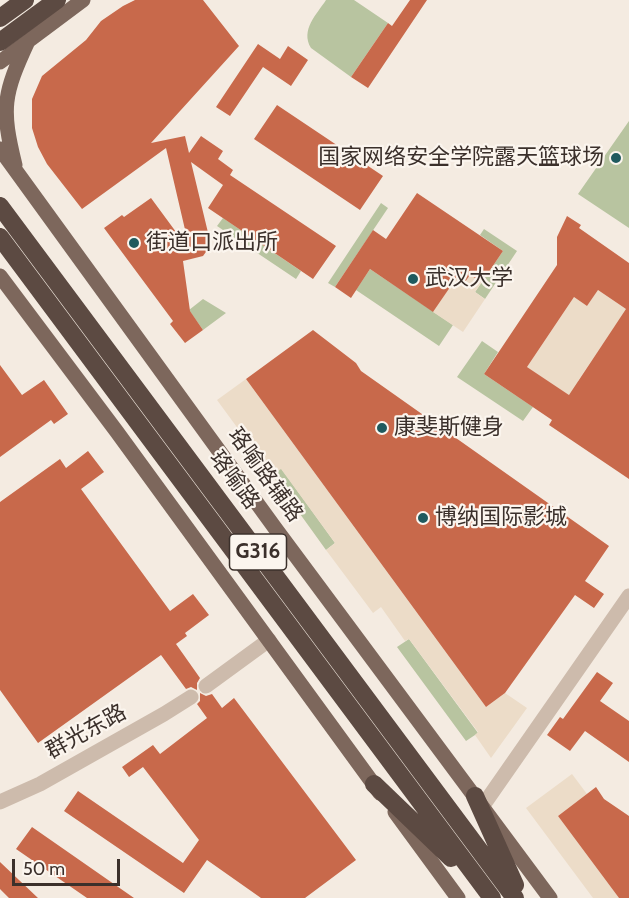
<!DOCTYPE html>
<html>
<head>
<meta charset="utf-8">
<style>
	body { margin:0 }
	#map { position:relative; width:629px; height:898px; overflow:hidden; background:#f4ebe1; font-family:Cabin,sans-serif }
	canvas { display:block }
	.scale { position:absolute; left:12px; top:859px; width:108px; height:27px; box-sizing:border-box; border:3px solid #3b302b; border-top:0; padding-left:8px; font-size:18px; line-height:21px; white-space:nowrap; color:#3b302b; -webkit-text-stroke:4px #fbf5ee; paint-order:stroke }
</style>
</head>
<body>
<div id="map">
<canvas width="629" height="898"></canvas>
<div class="scale">50 m</div>
</div>
<script>
const ctx = document.querySelector('canvas').getContext('2d');
ctx.lineJoin = 'round';
function paint(path, color) { ctx.fillStyle = color; ctx.fill(path, 'evenodd'); }
function trace(path, color, width, dash) { ctx.strokeStyle = color; ctx.lineWidth = width; ctx.lineCap = dash ? 'butt' : 'round'; ctx.setLineDash(dash || []); ctx.stroke(path); }
function label(font, color, halo, rows, align = 'center') {
  ctx.font = font + ' Cabin,"Noto Sans SC",sans-serif'; ctx.lineWidth = 4.5; ctx.setLineDash([]); ctx.textBaseline = 'middle'; ctx.strokeStyle = halo; ctx.fillStyle = color; for (const [text, x, y, turn = 0] of rows) {
    ctx.save(); ctx.translate(x, y); ctx.rotate((+turn || 0) * Math.PI / 180); ctx.textAlign = isNaN(turn) ? turn : align; if (halo) ctx.strokeText(text, 0, 0); ctx.fillText(text, 0, 0); ctx.restore();
  }
}
const green = new Path2D(`
	M326,0H354L388,23L351,77L311,48C300,30 317,14 326,0Z
	M629,121V228L578,194Z
	M381,203L388,208L335,287L328,283Z
	M223,218L301,271L296,279L217,226Z
	M484,229L517,251L485,299L475,292L503,251L480,235Z
	M370,269L453,325L439,346L356,290Z
	M203,299L226,313L203,330L189,310Z
	M482,341L498,352L484,374L533,407L523,421L457,377Z
	M281,468L335,543L326,550L272,475Z
	M409,639L478,733L466,741L397,647Z`);
const plaza = new Path2D(`
	M470,275L482,282L475,292L485,299L463,332L433,312L456,277L465,282Z
	M598,290L629,311L615,326L578,381L629,416L569,395L527,367L574,297L587,306Z
	M246,379L486,707L505,693L527,708L491,758L475,735L478,732L409,639L405,641L381,607L373,613L326,550L335,543L281,469L272,475L217,400Z
	M572,774L587,794L558,816L619,898H593L526,808Z`);
const building = new Path2D(`
	M135,0H203L239,46L151,143L185,136L189,153L201,136L223,151L218,159L233,170L230,175L336,246L313,279L208,208L223,185L191,162L211,245L203,256L183,261L190,311L203,330L185,343L170,324L173,321L104,228L122,215L124,217L151,198L190,251L166,148L82,209L47,164L38,147L32,128V99L42,76L86,40L101,21L123,6Z
	M410,0H427L368,88L351,77L388,23L392,26Z
	M258,44L280,59L288,46L308,60L291,86L263,67L230,116L216,107Z
	M277,105L383,176L360,210L254,139Z
	M417,193L503,251L482,282L470,275L465,282L457,277L433,312L370,269L351,298L335,287L373,230L386,239Z
	M567,216L581,225L579,228L629,263V479L549,425L552,420L484,374L557,265V237ZM598,290L626,309L569,395L527,367L574,297L587,306Z
	M313,330L356,363L361,371L609,546L585,581L604,594L594,608L575,595L505,693L486,707L246,379Z
	M0,365L22,395L44,380L68,414L54,424L51,420L0,457Z
	M88,451L104,472L81,489L170,611L193,594L209,615L185,633L187,636L176,644L200,678L197,683V690L191,687L186,689L161,655L38,743L0,690V502L60,459L66,468Z
	M597,672L613,683L600,701L629,721V762L585,731L570,751L547,735L560,717L563,719Z
	M200,693L206,696L212,694L222,708L234,698L356,860L305,898H261L207,860L184,893L64,811L78,791L183,863L199,840L143,767L129,777L122,767L153,745L160,754L207,718L197,704L200,701Z
	M596,787L604,799L629,816V898H619L558,816Z
	M32,827L134,898H87L16,849Z
	M0,862L38,898H9L0,889Z`);
const minor = new Path2D(`
	M206,686L269,640
	M0,802L40,784L164,714L191,697
	M482,807L629,596`);
const major = new Path2D(`
	M0,62L83,0
	M0,149L275,528L550,898
	M15,165C1,108 3,95 28,41
	M0,276L117,432L380,793
	M395,812L458,898`);
const highway = new Path2D(`
	M0,18L25,0
	M0,42L57,0
	M0,206L515,898
	M0,237L492,898
	M374,784L451,858
	M475,796L515,885`);
const markers = [
	[616,158,6,"#1f5a5e"],
	[134,243,6,"#1f5a5e"],
	[413,279,6,"#1f5a5e"],
	[382,428,6,"#1f5a5e"],
	[423,518,6,"#1f5a5e"]
];
const shields = [
	[258,552,57]
];
const shieldNames = [
	["G316",258,552]
];
const poiNames = [
	["国家网络安全学院露天篮球场",604,158,"right"],
	["街道口派出所",146,243],
	["武汉大学",425,279],
	["康斐斯健身",394,428],
	["博纳国际影城",435,518]
];
const streetNames = [
	["珞喻路辅路",265,475,54],
	["珞喻路",234,480,53],
	["群光东路",86,732,-29]
];
paint(green, '#b8c4a0');
paint(plaza, '#ecdcc8');
paint(building, '#c8694b');
trace(minor, '#cdbbac', 15);
trace(major, '#7d675c', 15);
trace(highway, '#5c4a42', 18);
for (const [x, y, r, color] of markers) { const dot = new Path2D(); dot.arc(x, y, r, 0, 2 * Math.PI); ctx.fillStyle = color; ctx.fill(dot); trace(dot, '#fbf5ee', 2); }
for (const [x, y, w] of shields) { const box = new Path2D(); box.roundRect(x - w / 2, y - 18, w, 36, 4.5); ctx.fillStyle = '#fbf5ee'; ctx.fill(box); trace(box, '#3b302b', 1.5); }
label('bold 21px', '#3b302b', null, shieldNames);
label('22px', '#3b302b', '#fbf5ee', poiNames, 'left');
label('22px', '#3b302b', '#fbf5ee', streetNames);
</script>
</body>
</html>
